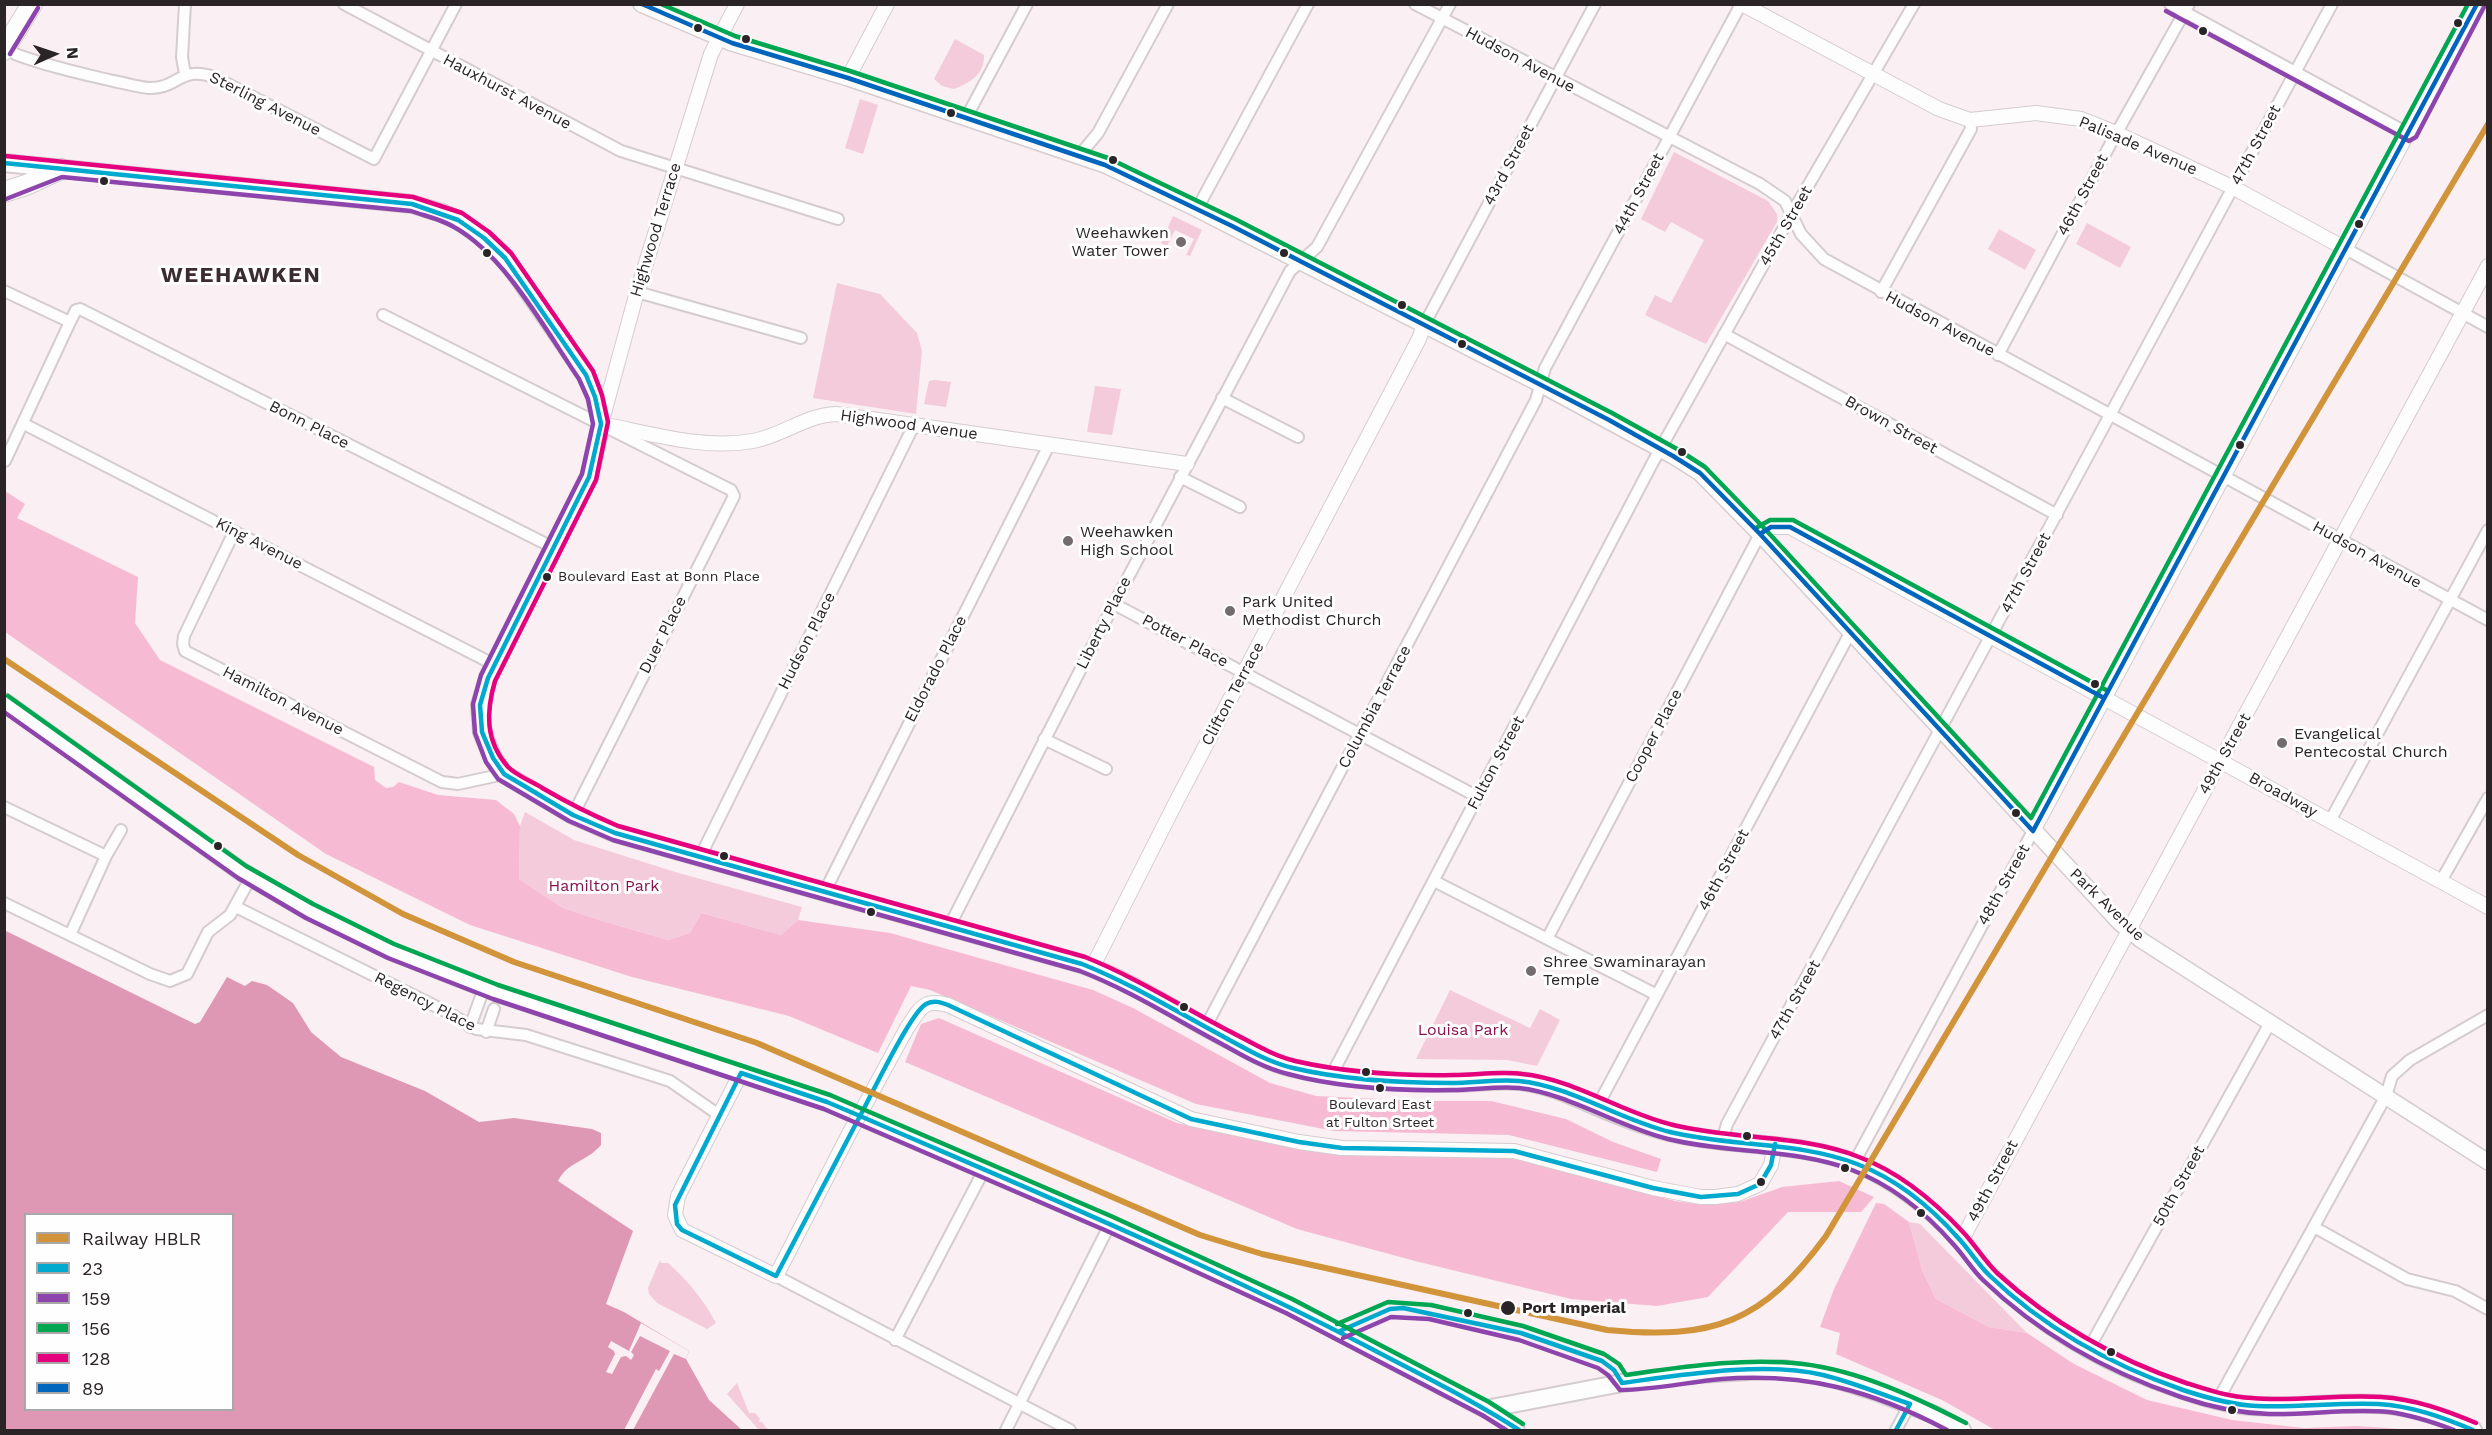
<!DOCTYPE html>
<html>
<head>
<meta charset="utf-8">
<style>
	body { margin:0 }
	#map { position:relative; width:2492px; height:1435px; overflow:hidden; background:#faeff2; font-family:"Work Sans",sans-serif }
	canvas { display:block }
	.frame { position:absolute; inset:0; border:6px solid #2b2427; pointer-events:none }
	.legend { position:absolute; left:24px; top:1213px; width:210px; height:198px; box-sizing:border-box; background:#fefefe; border:2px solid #aaa7a8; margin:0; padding:8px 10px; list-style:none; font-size:18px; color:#2b2427 }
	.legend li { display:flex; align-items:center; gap:12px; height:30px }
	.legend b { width:30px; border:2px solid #aaa7a8 }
	.north { position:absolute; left:24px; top:24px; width:60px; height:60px; -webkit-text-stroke:4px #fefefe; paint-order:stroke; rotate:87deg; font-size:16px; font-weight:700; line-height:24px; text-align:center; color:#2b2427 }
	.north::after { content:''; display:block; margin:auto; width:21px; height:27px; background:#2b2427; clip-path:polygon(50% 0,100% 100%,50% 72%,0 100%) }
</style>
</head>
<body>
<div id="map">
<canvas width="2492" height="1435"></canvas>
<div class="frame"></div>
<ul class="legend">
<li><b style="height:8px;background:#d1943a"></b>Railway HBLR</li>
<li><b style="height:8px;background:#00a9ce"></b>23</li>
<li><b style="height:8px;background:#8e44ad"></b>159</li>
<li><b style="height:8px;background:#00a651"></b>156</li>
<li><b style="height:8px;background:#e5007d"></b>128</li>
<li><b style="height:8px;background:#0065bd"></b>89</li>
</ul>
<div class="north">N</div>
</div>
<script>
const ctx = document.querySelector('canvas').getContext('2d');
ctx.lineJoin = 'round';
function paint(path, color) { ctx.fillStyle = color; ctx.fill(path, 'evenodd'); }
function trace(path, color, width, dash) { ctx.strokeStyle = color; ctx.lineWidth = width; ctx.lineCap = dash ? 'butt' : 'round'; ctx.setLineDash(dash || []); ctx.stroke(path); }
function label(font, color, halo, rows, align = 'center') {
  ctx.font = font + ' "Work Sans",sans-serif'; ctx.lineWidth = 6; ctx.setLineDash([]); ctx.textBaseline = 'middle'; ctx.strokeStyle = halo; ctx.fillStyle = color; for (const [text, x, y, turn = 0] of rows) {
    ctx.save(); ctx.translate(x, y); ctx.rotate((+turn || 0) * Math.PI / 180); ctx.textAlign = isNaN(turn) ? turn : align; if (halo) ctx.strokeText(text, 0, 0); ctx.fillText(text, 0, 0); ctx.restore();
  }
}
const green = new Path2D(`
	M955,39L984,55C985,74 970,83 954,89L942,86L934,79Z
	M860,99L878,105L863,154L845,148Z
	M1674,152L1768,201L1777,214V222L1706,344L1645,315L1655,295L1671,303L1704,240L1671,222L1665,232L1641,219Z
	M1173,216L1202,230L1190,256L1186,255L1194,239L1175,230L1167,246L1161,243Z
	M2087,223L2131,247L2120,268L2076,244Z
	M1999,229L2036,250L2025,270L1988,249Z
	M837,283L880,294L917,333L922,351L916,414L813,398Z
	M935,380L951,382L946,407L924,404L929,381Z
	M1095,386L1121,389L1112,435L1087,432Z
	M525,812L574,840L675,872L802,907L798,920L781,935L701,913L690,933L668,940L596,919L563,908L519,879L520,826Z
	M1450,990L1530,1028L1540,1009L1560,1020L1537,1066L1507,1060L1416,1059Z
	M1909,1222L1920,1224L2027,1333L1989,1327L1936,1299L1922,1270Z
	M660,1260L661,1263H668C688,1281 703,1299 716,1323L707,1329L657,1303L649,1294L648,1288Z
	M737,1383L749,1413H755L760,1419L759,1422H762L768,1430H759L727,1394Z`);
const forest = new Path2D(`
	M5,491L25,504L17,518L138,577L135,623L160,660L374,767L375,780L386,788L393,787L399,782L438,795L496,800L514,814L520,826L519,879L563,908L596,919L668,940L690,933L701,913L781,935L798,920L890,933L1093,990L1133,1008L1270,1083L1316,1096L1422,1101H1491L1566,1119L1613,1142L1661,1159L1657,1172L1509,1135L1334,1131L1196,1104L930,990L911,986L878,1053L789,1016L632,977L470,925L326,854L5,632Z
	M939,1018L1177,1123L1258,1140L1352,1155L1496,1156L1540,1164L1675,1201L1696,1204L1740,1202L1782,1187L1839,1181L1874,1197L1861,1212H1788L1708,1297L1657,1306L1571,1299L1415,1261L1297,1229L905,1062L921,1024Z
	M1876,1203L1884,1204L1909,1222L1922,1270L1936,1299L1989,1327L2027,1333L2074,1364L2147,1400L2232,1420L2304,1428L2357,1426L2415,1430H1995L1942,1400L1836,1354L1840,1333L1820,1327L1834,1289Z`);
const water = new Path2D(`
	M4,930L195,1024L200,1022L227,977L245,986L252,981L267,985L293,1003L311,1032L341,1057L425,1091L479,1122L514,1118L592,1129L601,1133V1145C588,1161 567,1162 558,1181L633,1231L606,1304L624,1312L689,1351L686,1359L709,1400L742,1430H5ZM26,1214H232V1410H26Z`);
const pier = new Path2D(`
	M641,1323L689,1351L686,1359L674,1354L633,1430H624L656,1369L659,1371L670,1351L640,1336L631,1352L634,1355L631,1360L626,1356L621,1357L612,1374L606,1372L615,1354L614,1351L608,1347L611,1341L629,1351Z`);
const minor = new Path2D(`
	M185,4L182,57L185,74
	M344,4L621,151L838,219
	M1415,4L1760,184L1785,201L1801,234L1824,259L2488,620
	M2170,4L2409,134
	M15,54C47,66 79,73 113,81C125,83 137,87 149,88C178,89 180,65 214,77L374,159L456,4
	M966,118L1027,4
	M1078,157L1098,133L1168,4
	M1197,209L1308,4
	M2346,249L2488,327
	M4,291L70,322
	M637,292L801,338
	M1881,292L1971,129L1970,120
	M383,315L731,490L734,496L573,815
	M1424,325L1595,4
	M1724,334L2057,515
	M1998,355L2111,143L2189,4
	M1222,398L1298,437
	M24,424L495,665
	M5,461L70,322L76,310L80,309L554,548
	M1180,477L1240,507
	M234,532L184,636L183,644L185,651L442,782L458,784L504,774
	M1114,604L1478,797
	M1044,739L1106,769
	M4,807L106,856
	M2330,821L2488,530
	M700,857L914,425
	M1434,881L1657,995
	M2441,881L2488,798
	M824,893L1049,445
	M4,903L150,974L170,981L187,974L208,932L230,915L251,877
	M236,907L449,1013L476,1029L526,1035L670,1081L719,1115
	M949,927L1114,604L1290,271L1317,247L1450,4
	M70,935L106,856L121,830
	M1548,937L1760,534
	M470,1027L484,988
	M1205,1028L1536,400L1545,368L1741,4
	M486,1032L494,1009
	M1331,1076L1653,462L1791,215L1914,4
	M1597,1107L1850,633
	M1722,1141L1727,1124L2332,4
	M1854,1163L2033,831
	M2314,1227L2407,1279L2455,1291L2488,1309
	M776,1276L1070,1430
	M895,1340L984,1170
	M2088,1350L2270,1023
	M2218,1400L2386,1096L2392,1076L2410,1060L2488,1015
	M1486,1409L1519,1430
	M1006,1430L1110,1224
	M1896,1430L1910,1404`);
const tertiary = new Path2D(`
	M737,4L711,54L637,292L601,424C650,433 703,450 753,441C782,436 806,415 836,414L1187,464
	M1742,4L1939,109L1970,120L2036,113L2081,119L2116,133L2234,188L2346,249
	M848,78L887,4
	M1760,534L1771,527H1790L2488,907
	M2033,831L2477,4
	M1092,968L1175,804L1419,339L1424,325
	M907,1028C920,1009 923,998 948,1005L1191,1119L1299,1142L1342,1148L1514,1151L1653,1188L1701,1197H1716L1738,1194L1760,1184L1771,1165L1775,1144
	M741,1073L678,1196L675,1215L682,1230L776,1276L850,1132
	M1961,1241L2488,266`);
const secondary = new Path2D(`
	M641,4L732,43L848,78L1105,165L1197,209L1540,384L1673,456L1700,473L1760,534L2119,922L2141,940L2488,1162`);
const primary = new Path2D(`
	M4,163L412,204L442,213L458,220L484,238L505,258L586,375L595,397L601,424L589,477L488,678L480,705L482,732L493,758L504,774L573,815L615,833L1082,964C1135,983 1181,1015 1230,1040C1250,1051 1271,1063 1293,1068C1344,1080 1398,1083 1451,1083C1474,1083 1497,1079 1520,1081C1548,1084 1573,1096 1598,1107C1624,1118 1650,1128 1678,1134C1737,1147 1800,1141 1857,1164C1895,1179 1933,1210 1960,1240C1970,1251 1978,1265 1989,1275C2037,1321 2092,1356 2155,1380C2180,1389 2209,1400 2235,1404C2283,1411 2331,1401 2379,1404C2413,1406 2442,1417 2473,1430
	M4,702L242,872L309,911L391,951L495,992L827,1102L1110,1224L1289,1306L1486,1409L1622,1383L1683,1375L1782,1369L1823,1375L1877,1392L1935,1415L1962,1430`);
const motorway = new Path2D(`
	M4,50L32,4
	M4,192L26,185L61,169`);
const tertiaryBridge = new Path2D(`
	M850,1132L907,1028`);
const bus1 = new Path2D(`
	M4,163L412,204L458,220L484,238L505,258L586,375L595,397L601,424L589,477L488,678L480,705L482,732L493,758L504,774L573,815L615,833L1082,964C1132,984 1177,1012 1224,1037C1246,1049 1268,1062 1293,1068C1344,1080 1398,1083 1451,1083C1474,1083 1497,1079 1519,1081C1570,1086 1620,1120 1670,1132C1731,1147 1797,1141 1857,1164C1896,1179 1932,1208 1960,1240C1970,1251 1978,1264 1989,1275C2044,1328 2111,1365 2183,1390C2207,1398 2231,1405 2257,1406C2297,1408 2338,1402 2378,1404C2412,1406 2442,1417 2473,1430
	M741,1073L827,1102L860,1116L776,1276L682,1230L677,1224L675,1205Z
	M860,1116C1031,1190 1203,1261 1368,1347C1419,1374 1471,1399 1519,1430
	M860,1116C871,1096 910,1013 926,1004C934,1000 940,1002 948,1005L1191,1119L1299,1142L1342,1148L1514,1151L1653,1188L1701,1197L1738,1194L1760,1184L1771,1165L1775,1144
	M1340,1331L1390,1309L1403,1308L1521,1333L1602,1361L1614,1370L1622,1383C1681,1375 1765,1361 1823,1375C1852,1382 1881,1394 1910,1404L1896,1430`);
const bus2 = new Path2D(`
	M2166,11L2409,141L2416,137L2484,7
	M10,54L38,8
	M6,199L62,177L411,211C425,216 441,219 454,227C505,255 546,331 579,379L588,399L593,424L582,474L481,675L473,704L475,733L486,762L498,779L569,821L613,840L1080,971C1129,990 1173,1018 1220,1043C1242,1055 1263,1068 1288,1074C1340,1088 1397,1091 1452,1090C1474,1090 1497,1086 1519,1088C1567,1093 1619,1127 1668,1139C1729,1154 1793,1148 1852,1170C1892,1185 1927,1214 1954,1245C1964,1256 1972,1269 1983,1280C2039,1334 2108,1372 2181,1397C2210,1407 2239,1413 2269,1414C2309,1415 2350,1408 2389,1412C2412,1415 2433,1422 2454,1430
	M4,712L238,878L306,918L388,958L493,999L824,1109L1107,1231L1286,1313L1482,1415L1506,1430
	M1343,1338L1391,1317L1429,1319L1519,1340L1598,1368L1608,1375L1620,1390C1653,1390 1688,1382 1721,1379C1807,1373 1871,1390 1947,1430`);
const bus3 = new Path2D(`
	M661,4L735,36L850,71L1108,158L1235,219L1612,413L1677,449L1705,467L1765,529L2031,818L2468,4
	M1756,528L1770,520H1793L2108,691
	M8,696L246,866L313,904L394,944L498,985L830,1095L1113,1217L1292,1299L1489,1402L1523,1424
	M1337,1324L1388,1302L1431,1305L1523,1326L1604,1354L1619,1364L1626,1375C1683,1367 1745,1357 1803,1364C1860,1371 1915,1397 1966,1423`);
const bus4 = new Path2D(`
	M5,156L413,197L462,213L489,232L511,253L593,371L602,395L608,422L596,480L495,681C486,712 485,741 508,767C517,776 533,782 544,789C568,803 592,815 618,826L1085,957C1135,977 1179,1005 1227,1030C1249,1041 1271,1055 1295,1061C1347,1073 1401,1076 1454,1075C1477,1075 1499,1071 1522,1074C1574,1079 1622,1113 1673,1125C1734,1140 1800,1134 1859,1157C1899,1172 1934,1201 1963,1232C1975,1245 1984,1260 1997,1273C2052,1323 2115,1359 2186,1383C2208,1390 2229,1397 2252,1398C2295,1402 2338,1394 2381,1397C2414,1399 2445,1410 2476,1423`);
const bus5 = new Path2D(`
	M642,4L732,43L848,78L1105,165L1232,226L1609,420L1673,456L1700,473L1760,534L2033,831L2477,4
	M1760,534L1771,527H1790L2104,698`);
const rail1 = new Path2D(`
	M4,659L298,855L403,914L514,962L757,1043L1200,1235L1262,1254L1607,1330C1714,1340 1762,1323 1826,1236L2488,124`);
const markers = [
	[2458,23,5,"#2b2427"],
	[698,28,5,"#2b2427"],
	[2203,31,5,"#2b2427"],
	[746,39,5,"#2b2427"],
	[951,113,5,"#2b2427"],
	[1113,160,5,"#2b2427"],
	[104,181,5,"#2b2427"],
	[2359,224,5,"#2b2427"],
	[1181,242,6,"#736b6e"],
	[487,253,5,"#2b2427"],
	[1284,253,5,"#2b2427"],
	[1402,305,5,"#2b2427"],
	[1462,344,5,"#2b2427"],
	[2240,445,5,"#2b2427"],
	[1682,452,5,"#2b2427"],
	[1068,541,6,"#736b6e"],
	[547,577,5,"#2b2427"],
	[1230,611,6,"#736b6e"],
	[2095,684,5,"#2b2427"],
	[2282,743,6,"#736b6e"],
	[2016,813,5,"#2b2427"],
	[218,846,5,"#2b2427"],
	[724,856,5,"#2b2427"],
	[871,912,5,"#2b2427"],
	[1531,971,6,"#736b6e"],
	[1184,1007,5,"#2b2427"],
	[1366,1072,5,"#2b2427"],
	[1380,1088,5,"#2b2427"],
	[1747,1136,5,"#2b2427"],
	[1845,1168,5,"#2b2427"],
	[1761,1182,5,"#2b2427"],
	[1921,1213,5,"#2b2427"],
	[1508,1308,8,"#2b2427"],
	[1468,1313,5,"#2b2427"],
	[2111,1352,5,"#2b2427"],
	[2232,1410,5,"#2b2427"]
];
const busNames = [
	["Boulevard East at Bonn Place",558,577],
	["Boulevard East",1380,1105,"center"],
	["at Fulton Srteet",1380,1123,"center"]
];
const streetNames = [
	["Hudson Avenue",1520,60,28],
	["Hauxhurst Avenue",507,92,28],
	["Sterling Avenue",265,104,27],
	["47th Street",2256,145,-62],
	["Palisade Avenue",2138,146,23],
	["43rd Street",1509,165,-62],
	["44th Street",1639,194,-62],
	["46th Street",2083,195,-62],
	["45th Street",1786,226,-60],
	["Highwood Terrace",656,230,-73],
	["Hudson Avenue",1940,324,28],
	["Bonn Place",309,425,27],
	["Highwood Avenue",909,425,8],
	["Brown Street",1891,425,29],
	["King Avenue",259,544,27],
	["Hudson Avenue",2367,555,29],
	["47th Street",2026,573,-62],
	["Liberty Place",1104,623,-63],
	["Duer Place",663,635,-63],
	["Hudson Place",807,641,-63],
	["Potter Place",1185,641,28],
	["Eldorado Place",936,669,-63],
	["Clifton Terrace",1233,694,-62],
	["Hamilton Avenue",283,701,27],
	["Columbia Terrace",1375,707,-62],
	["Cooper Place",1654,736,-62],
	["49th Street",2225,754,-61],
	["Fulton Street",1496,763,-62],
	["Broadway",2283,795,29],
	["46th Street",1724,870,-62],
	["48th Street",2004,885,-61],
	["Park Avenue",2107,905,44],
	["47th Street",1795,1000,-61],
	["Regency Place",425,1002,27],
	["49th Street",1993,1181,-62],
	["50th Street",2179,1186,-61]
];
const poiNames = [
	["Weehawken",1169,233,"right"],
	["Water Tower",1169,251,"right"],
	["Weehawken",1080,532],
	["High School",1080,550],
	["Park United",1242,602],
	["Methodist Church",1242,620],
	["Evangelical",2294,734],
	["Pentecostal Church",2294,752],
	["Shree Swaminarayan",1543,962],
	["Temple",1543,980]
];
const parkNames = [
	["Hamilton Park",604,886],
	["Louisa Park",1463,1030]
];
const stopNames = [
	["Port Imperial",1522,1308]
];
const districtNames = [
	["WEEHAWKEN",241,276]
];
paint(green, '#f4cbda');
paint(forest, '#f6bbd2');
paint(water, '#de98b4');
paint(pier, '#faeff2');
trace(minor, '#d5cccf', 14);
trace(tertiary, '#d5cccf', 16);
trace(secondary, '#d5cccf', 18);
trace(primary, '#d5cccf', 20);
trace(motorway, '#d5cccf', 22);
trace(minor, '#fefdfd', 10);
trace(tertiary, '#fefdfd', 14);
trace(secondary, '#fefdfd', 15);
trace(primary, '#fefdfd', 16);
trace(motorway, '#fefdfd', 20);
trace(tertiaryBridge, '#d5cccf', 16, []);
trace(tertiaryBridge, '#fefdfd', 14);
trace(bus1, '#00a9ce', 4.5);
trace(bus2, '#8e44ad', 4.5);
trace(bus3, '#00a651', 4.5);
trace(bus4, '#e5007d', 4.5);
trace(bus5, '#0065bd', 4.5);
trace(rail1, '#d1943a', 6);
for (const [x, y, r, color] of markers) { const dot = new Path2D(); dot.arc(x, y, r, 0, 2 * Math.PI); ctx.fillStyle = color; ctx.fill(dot); trace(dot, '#fefefe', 2); }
label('14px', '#2b2427', '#fefefe', busNames, 'left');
label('16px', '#2b2427', '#fefefe', streetNames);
label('16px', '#2b2427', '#fefefe', poiNames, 'left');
label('16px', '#87124f', '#fefefe', parkNames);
label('bold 16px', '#2b2427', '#fefefe', stopNames, 'left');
ctx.letterSpacing = '1.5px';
label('bold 22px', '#3a2c31', '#fefefe', districtNames);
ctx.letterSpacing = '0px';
</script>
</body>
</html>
